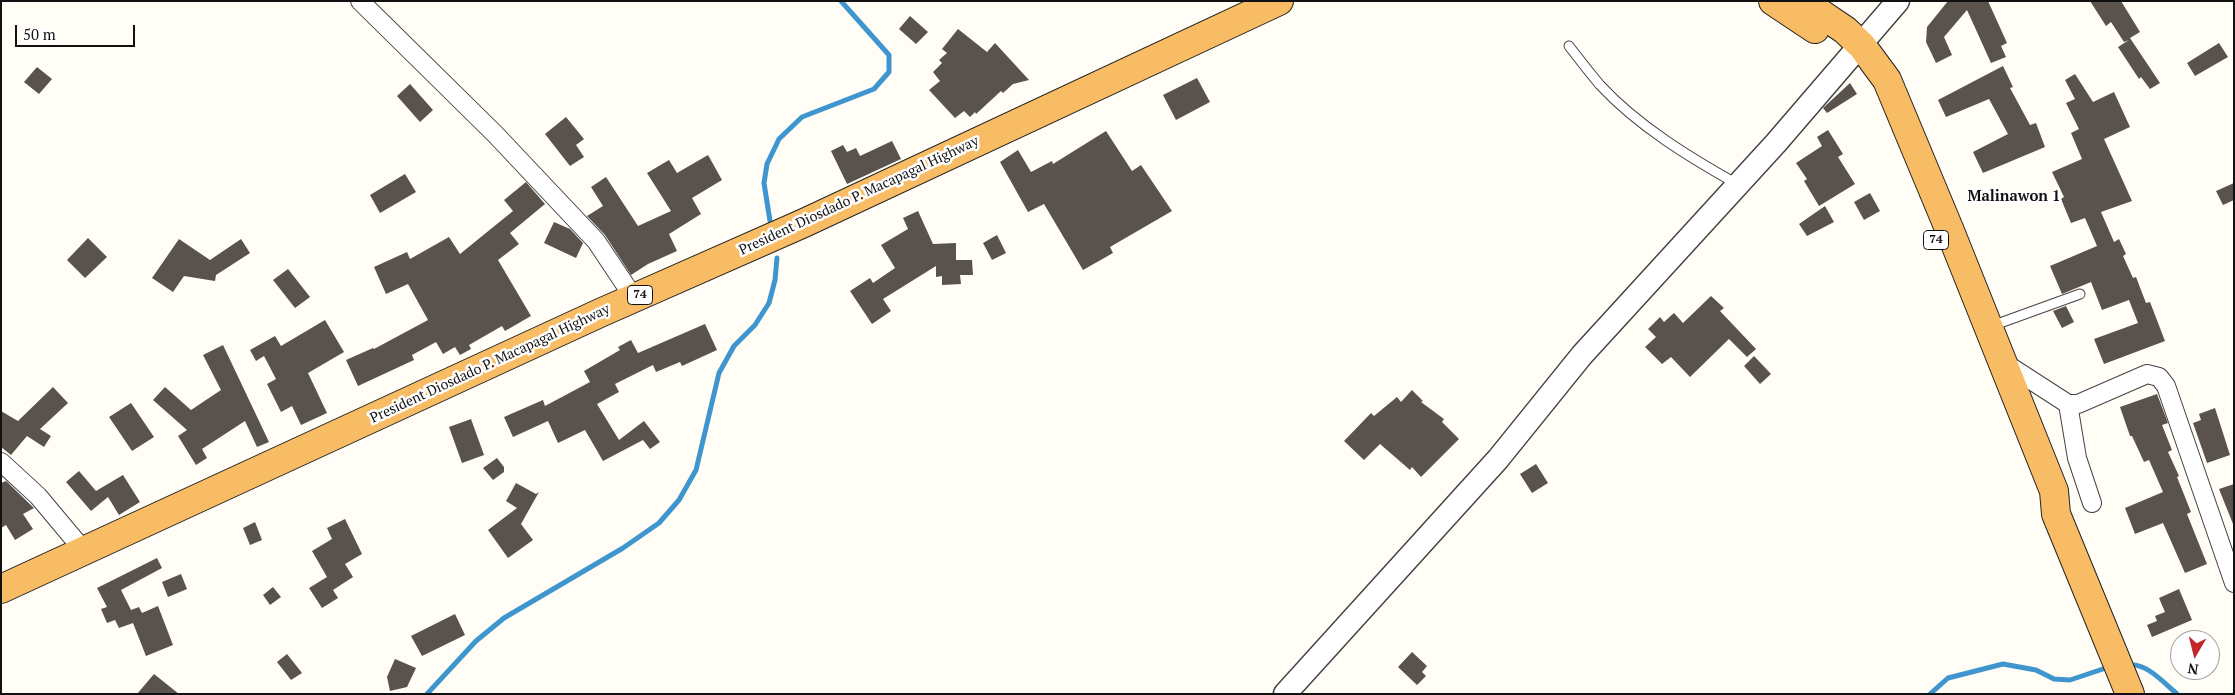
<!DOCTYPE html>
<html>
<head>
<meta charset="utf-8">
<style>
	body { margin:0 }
	#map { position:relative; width:2235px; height:695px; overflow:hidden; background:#fffdf5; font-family:"PT Serif",serif }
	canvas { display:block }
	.frame { position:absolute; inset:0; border:2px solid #111; pointer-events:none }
	.north { position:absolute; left:2170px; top:630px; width:50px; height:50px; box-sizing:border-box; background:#fff; border:1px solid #a0a0a0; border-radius:50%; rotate:188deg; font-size:14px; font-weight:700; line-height:20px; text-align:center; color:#111 }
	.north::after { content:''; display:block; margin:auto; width:18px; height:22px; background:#c4262e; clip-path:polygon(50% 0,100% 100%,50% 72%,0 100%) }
	.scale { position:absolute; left:15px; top:25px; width:120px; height:22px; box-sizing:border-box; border:2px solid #111; border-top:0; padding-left:6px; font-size:15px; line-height:18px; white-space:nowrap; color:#111; -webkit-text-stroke:4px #fff; paint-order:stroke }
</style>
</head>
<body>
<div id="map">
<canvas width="2235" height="695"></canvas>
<div class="frame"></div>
<div class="north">N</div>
<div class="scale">50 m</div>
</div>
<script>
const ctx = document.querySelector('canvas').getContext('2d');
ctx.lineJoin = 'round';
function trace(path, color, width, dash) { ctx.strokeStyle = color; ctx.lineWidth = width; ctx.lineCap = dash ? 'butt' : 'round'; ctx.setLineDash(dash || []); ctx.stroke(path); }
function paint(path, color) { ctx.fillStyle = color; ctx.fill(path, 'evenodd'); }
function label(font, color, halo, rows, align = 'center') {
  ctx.font = font + ' "PT Serif",serif'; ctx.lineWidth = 5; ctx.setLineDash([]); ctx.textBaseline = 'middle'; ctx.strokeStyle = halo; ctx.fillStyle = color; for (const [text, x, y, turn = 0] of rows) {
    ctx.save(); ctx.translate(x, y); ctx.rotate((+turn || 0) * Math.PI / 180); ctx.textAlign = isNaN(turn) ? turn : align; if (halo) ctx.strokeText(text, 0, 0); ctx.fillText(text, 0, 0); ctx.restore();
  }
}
const stream = new Path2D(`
	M770,221L764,183L767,164L779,139L802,117L874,89L889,72V55L841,1
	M2128,665C2146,662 2164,683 2177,694
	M427,694L476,641L504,618L623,548L659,523L679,500L696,470L719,373L734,346L755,325L769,303L775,280L777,258
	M1930,694L1948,678L2003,664L2036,670L2054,679L2070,680L2109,667`);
const building = new Path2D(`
	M1948,1H1988L2007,43L2001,46L2006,57L1991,63L1967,10L1944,37L1952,55L1936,63L1926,42L1927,27Z
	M2090,1H2121L2140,32L2130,38L2160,83L2150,89L2141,77L2139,79L2118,47L2129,40L2124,42L2111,22L2106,26Z
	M910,16L928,32L916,44L899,29Z
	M958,29L987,52L995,43L1029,80L1013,84L1003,93L1001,91L976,114L975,112L970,117L964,111L955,118L929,90L940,81L933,72L942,63L939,60L947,53L942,49Z
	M2219,43L2228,57L2195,76L2187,63Z
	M2003,66L2013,87L2010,88L2030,125L2036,123L2045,147L1983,173L1973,152L2008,134L1989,99L1946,117L1938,100Z
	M37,67L52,79L39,94L24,82Z
	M2075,74L2093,102L2114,92L2130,127L2104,139L2132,201L2101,212L2114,242L2119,239L2126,254L2123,256L2133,278L2136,277L2146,303L2150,302L2165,341L2104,364L2094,339L2138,323L2129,300L2102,310L2091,282L2062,294L2050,266L2097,246L2085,218L2071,223L2061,199L2064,197L2052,172L2082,159L2071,133L2079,129L2066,103L2075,99L2065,80Z
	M1197,78L1210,102L1176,120L1163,95Z
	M1850,83L1857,94L1827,113L1823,108Z
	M410,84L433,110L420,122L397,96Z
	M566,117L584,139L576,145L584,157L570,166L545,134Z
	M1828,130L1843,154L1838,157L1855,184L1819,206L1804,181L1807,179L1796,163L1822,146L1817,137Z
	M1106,131L1132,171L1141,165L1172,211L1110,247L1113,253L1083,270L1044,204L1028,212L1000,162L1018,150L1031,172L1052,161L1053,164Z
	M892,141L901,159L847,184L831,151L843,145L847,152L856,148L860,156Z
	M708,155L722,180L692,198L701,214L669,234L677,251L648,264L631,275L605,235L587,216L603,206L591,187L606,177L638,226L671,211L647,173L669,160L677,173Z
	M405,174L416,192L380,213L370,195Z
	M526,182L545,204L510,233L519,244L498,260L531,316L505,331L502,326L469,345L471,349L460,355L455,347L443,354L436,342L412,355L414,360L358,386L346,360L373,348L374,349L428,320L408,284L386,294L374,267L407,252L410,259L449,237L460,254L513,211L504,200Z
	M2234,183V200L2223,205L2216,191Z
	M1870,193L1880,211L1864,220L1854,202Z
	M1825,206L1834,222L1807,236L1799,224Z
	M918,211L933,244L956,243V260H972L973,275H960L961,284L942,285V276L936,277V266L883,299L891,311L872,324L850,291L870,278L873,283L895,268L881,245L908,229L903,218Z
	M554,222L570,229L583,243L576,258L544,243Z
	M997,235L1006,253L992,260L983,243Z
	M88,238L107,257L85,278L67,260Z
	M179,239L210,260L241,239L250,253L216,275L215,281L184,276L173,292L152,278Z
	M288,269L310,297L295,308L273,280Z
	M1711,296L1724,308L1720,311L1756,349L1747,357L1729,339L1690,377L1671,357L1662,364L1645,347L1656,337L1648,329L1660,317L1664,322L1674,313L1683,323Z
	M2066,306L2074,322L2062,328L2053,311Z
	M325,320L344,352L308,373L327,413L301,425L292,406L281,412L267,384L276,379L264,356L256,361L250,350L275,336L281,346Z
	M705,324L717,350L682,366L680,362L656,372L653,365L615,384L619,392L597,404L619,440L644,421L660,442L650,449L643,440L603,461L585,430L558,443L548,421L513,437L504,417L543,400L545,406L590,382L584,371L620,350L618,347L631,340L638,353Z
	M223,345L269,442L257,447L245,421L202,449L207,458L196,465L178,436L187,430L153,400L165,387L191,410L221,390L203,355Z
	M1754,356L1771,374L1760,384L1744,366Z
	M53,387L68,403L40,429L51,436L44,447L27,436L11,455L1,447V411L18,421Z
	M1412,390L1423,401L1421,402L1444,419L1442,422L1459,439L1421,477L1412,467L1410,470L1380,444L1364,460L1344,441L1371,413L1374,416L1397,397L1401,402Z
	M2157,394L2168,423L2162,425L2172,450L2168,452L2179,476L2177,477L2191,512L2187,514L2207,564L2185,573L2163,523L2135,534L2125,508L2163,492L2149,460L2144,462L2132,436H2130L2120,407Z
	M131,403L154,437L132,451L109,417Z
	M2215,408L2230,455L2207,463L2193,423L2201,420L2199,414Z
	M471,419L484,455L462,463L449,427Z
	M497,458L504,467V472L493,480L483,468Z
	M1536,464L1548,483L1532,493L1520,474Z
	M79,471L96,491L123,475L140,502L119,515L108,497L91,511L66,482Z
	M6,481L34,508L23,514L33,529L15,540L6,525L1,528V483Z
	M516,483L536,494L539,492L521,524L533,540L508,558L488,530L517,508L506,501Z
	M2234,484V524H2233L2219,489Z
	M345,519L362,554L345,564L353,577L333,590L338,598L322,608L309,588L327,577L312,551L332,539L327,528Z
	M255,522L262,540L250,545L243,528Z
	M157,558L162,568L121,590L131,610L139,607L142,613L158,606L173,645L146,656L133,623L119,628L115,620L107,623L101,609L107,607L97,588Z
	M181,574L187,589L168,597L162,582Z
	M273,587L281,597L270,605L263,595Z
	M2179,589L2192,620L2152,637L2147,625L2157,621L2155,616L2165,612L2159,598Z
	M455,614L465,635L422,656L411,636Z
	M1412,652L1427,666L1422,672L1426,676L1417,685L1398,667Z
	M287,654L302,673L291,680L277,662Z
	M395,659L416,668L407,687L390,691L387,677Z
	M154,674L179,694H137Z`);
const service = new Path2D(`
	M1569,46C1579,59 1589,72 1600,85C1638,126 1689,157 1737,184
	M1996,332L2000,323L2080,294`);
const minor = new Path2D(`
	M360,1L495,134L596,241L634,298
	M2003,362L2068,404H2078L2147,374L2159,377L2166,386L2234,583
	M2068,404L2077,458L2092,503
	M1,462L38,496L84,551`);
const tertiary = new Path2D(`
	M1285,694L1498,459L1582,355L1776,143L1898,1`);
const trunk = new Path2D(`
	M1773,1L1815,29
	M1802,1L1845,30L1862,46L1887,80L1950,231L2054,491L2056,514L2130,694
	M1,589L600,313L804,223L1279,1`);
const shields = [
	[1936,240,25],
	[640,295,25]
];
const shieldNames = [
	["74",1936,240],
	["74",640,295]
];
const streetNames = [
	["President Diosdado P. Macapagal Highway",859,196,-25],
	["President Diosdado P. Macapagal Highway",490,364,-25]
];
const neighbourhoodNames = [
	["Malinawon 1",2014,197]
];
trace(stream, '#3f96cf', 5);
paint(building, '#5a524d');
trace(service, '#444', 11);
trace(minor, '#444', 20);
trace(tertiary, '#444', 25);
trace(trunk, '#222', 30);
trace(service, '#fff', 9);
trace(minor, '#fff', 18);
trace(tertiary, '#fff', 22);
trace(trunk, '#f7bc64', 28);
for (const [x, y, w] of shields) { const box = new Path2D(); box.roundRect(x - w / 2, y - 9.5, w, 19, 4); ctx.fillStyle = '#fff'; ctx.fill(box); trace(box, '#111', 1); }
label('bold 12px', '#111', null, shieldNames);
label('14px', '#111', '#fff', streetNames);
label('bold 15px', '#111', '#fff', neighbourhoodNames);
</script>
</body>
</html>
